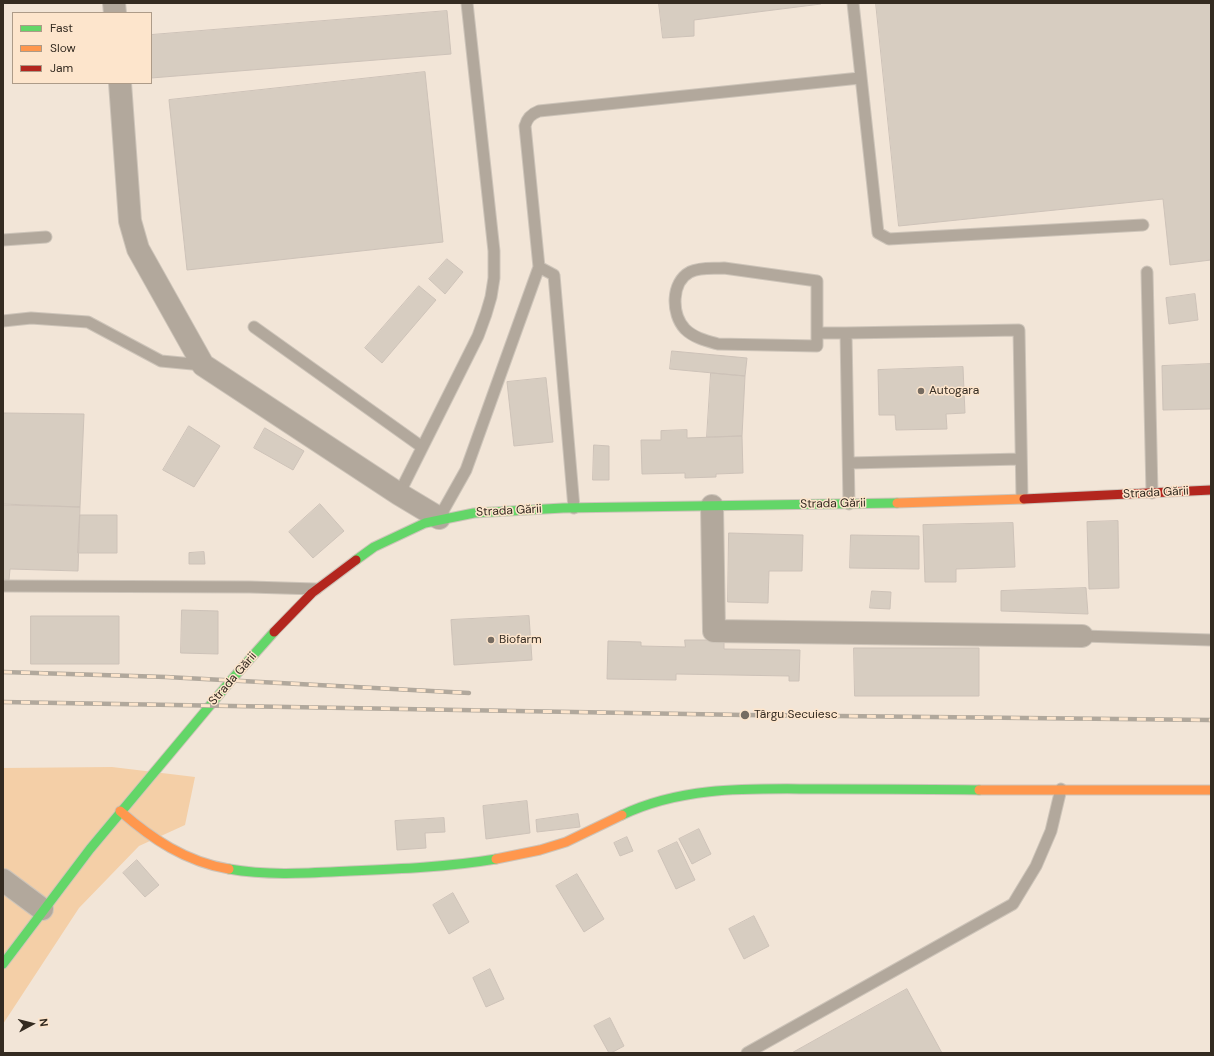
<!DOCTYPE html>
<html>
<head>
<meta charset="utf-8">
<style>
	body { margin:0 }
	#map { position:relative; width:1214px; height:1056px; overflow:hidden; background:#f2e5d7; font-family:"DM Sans",sans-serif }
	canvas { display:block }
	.frame { position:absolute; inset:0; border:4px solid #342b21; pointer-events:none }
	.legend { position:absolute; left:12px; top:12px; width:140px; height:72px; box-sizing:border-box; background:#fde5cc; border:1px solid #ad9b88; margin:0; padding:5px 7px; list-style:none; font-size:12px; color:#342b21 }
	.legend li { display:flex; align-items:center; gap:8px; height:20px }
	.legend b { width:20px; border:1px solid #ad9b88 }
	.north { position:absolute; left:12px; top:1004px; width:40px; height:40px; -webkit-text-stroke:3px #fde5cc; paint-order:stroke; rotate:83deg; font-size:11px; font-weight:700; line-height:16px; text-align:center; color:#342b21 }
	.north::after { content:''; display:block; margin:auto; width:14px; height:18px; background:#342b21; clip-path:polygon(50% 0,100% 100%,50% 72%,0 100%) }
</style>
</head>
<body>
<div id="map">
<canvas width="1214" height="1056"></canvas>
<div class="frame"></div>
<ul class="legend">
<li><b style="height:5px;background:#63d668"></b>Fast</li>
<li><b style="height:5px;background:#ff974d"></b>Slow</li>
<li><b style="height:5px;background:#b3261e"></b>Jam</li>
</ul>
<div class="north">N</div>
</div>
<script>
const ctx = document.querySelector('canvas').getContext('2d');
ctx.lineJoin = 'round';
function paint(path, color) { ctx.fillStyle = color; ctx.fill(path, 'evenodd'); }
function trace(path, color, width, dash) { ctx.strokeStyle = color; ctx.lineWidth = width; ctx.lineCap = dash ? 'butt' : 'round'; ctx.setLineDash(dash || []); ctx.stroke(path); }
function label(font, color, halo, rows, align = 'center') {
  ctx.font = font + ' "DM Sans",sans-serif'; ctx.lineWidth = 3; ctx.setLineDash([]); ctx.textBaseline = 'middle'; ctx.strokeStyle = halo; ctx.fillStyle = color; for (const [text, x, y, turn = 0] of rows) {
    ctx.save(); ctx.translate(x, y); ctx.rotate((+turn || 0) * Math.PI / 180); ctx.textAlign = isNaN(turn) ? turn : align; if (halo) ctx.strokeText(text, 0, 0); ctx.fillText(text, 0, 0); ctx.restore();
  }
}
const green = new Path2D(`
	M112,767L195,777L185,825L139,846L79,908L3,1024V768Z`);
const building = new Path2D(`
	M659,3H821V4L694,20V36L663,38Z
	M876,3H1211V260L1170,265L1163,199L899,226Z
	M447,11L451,54L151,78V35Z
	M425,72L443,242L187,270L169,100Z
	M447,259L463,272L445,294L429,279Z
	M419,286L436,300L382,363L365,348Z
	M1195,294L1198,320L1169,324L1166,298Z
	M672,351L747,358L745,376L670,369Z
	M1211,364V409L1163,410L1162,366Z
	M963,367L965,413L946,414L947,429L896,430L895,415H879L878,370Z
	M711,373L745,376L742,436L707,437Z
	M546,378L553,442L514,446L507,382Z
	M3,413L84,414L80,507L3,504Z
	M189,426L220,446L194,487L163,470Z
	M265,428L304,451L293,470L254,448Z
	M687,430V438L742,436L743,473L716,474V477L685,478V473L642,474L641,440H661V431Z
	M594,445L609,446V480H593Z
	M320,504L344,531L313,558L289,532Z
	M3,505L80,507L78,571L10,569L9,580L3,579Z
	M80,515H117V553H78Z
	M1118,521L1119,588L1089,589L1087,522Z
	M1013,523L1015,567L956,569V582H925L923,525Z
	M729,533L803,535L802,571H769L768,603L728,602Z
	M851,535L919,536V569L850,568Z
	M204,552L205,564H189V553Z
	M1086,588L1088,614L1001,611V591Z
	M872,591L891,592L890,609L870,608Z
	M182,610L218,611V654L181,653Z
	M31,616H119V664H31Z
	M529,616L532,660L454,665L451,620Z
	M685,640H724V649L800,650L799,681H789V676L676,674V680L607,679L608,641L641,642V646L685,647Z
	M854,648H979V696H855Z
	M527,801L530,833L486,839L483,806Z
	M578,814L580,827L537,832L536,820Z
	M444,818L445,832L425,833L426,848L397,850L395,821Z
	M699,829L711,854L692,864L679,839Z
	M627,837L633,851L620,856L614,843Z
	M677,842L695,880L676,889L658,851Z
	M137,860L159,885L145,897L123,873Z
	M577,874L604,919L584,932L556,886Z
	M453,893L469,922L449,934L433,905Z
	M754,916L769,946L744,959L729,929Z
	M490,969L504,999L486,1007L473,978Z
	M907,989L942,1053H792Z
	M610,1018L624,1046L611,1053H609L594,1026Z`);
const lane = new Path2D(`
	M853,3L878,233L889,239L1143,225
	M3,240L46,237
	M724,268L817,281V346L718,344C707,341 694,338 685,329C671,314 671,282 690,272C701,267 713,269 724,268Z
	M1147,272L1152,493
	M3,321L31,318L88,322L161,361L203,365
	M254,327L422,447
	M817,333H846
	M849,463L1021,459
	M399,494L478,336L486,314L491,297L494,278V251L467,3
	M849,504L846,333L1019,330L1022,498
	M574,508L554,275L539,267L525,126C527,118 531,114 539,111L860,78
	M439,518L466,470L539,267
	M3,586L250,587L316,589
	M1082,636L1211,640
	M747,1053L1013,904L1036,866L1051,831L1061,789`);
const street = new Path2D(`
	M114,3L115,13
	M120,83L130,221L138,249L203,365L399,494L439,518
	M712,506L714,631L1082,636
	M3,880L42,909`);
const fast = new Path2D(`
	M356,560L374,547L425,523L474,513L563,508L897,503
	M622,815C685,785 753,789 821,789C874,789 926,789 979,790
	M229,869C269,876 310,873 350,871C399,869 448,867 496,859
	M3,964L90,849L233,678L274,632`);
const slow = new Path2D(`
	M897,503L1024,499
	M979,790H1211
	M120,811C152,839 186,862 229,869
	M496,859L540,850L566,842L622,815`);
const jam = new Path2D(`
	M1024,499L1211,490
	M274,632L312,593L356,560`);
const rail = new Path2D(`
	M3,672L166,677L469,693
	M3,702L745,715L1211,720`);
const markers = [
	[921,391,4,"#766c61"],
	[491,640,4,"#766c61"],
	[745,715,5,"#766c61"]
];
const poiNames = [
	["Autogara",929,391],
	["Biofarm",499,640],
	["Târgu Secuiesc",754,715]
];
const streetNames = [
	["Strada Gării",1156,493,-3],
	["Strada Gării",833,504,-1],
	["Strada Gării",509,511,-3],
	["Strada Gării",233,679,-49]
];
paint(green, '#f4cfa7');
paint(building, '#d7cdc1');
trace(building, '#cdc2b8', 1);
trace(lane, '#cdc4b9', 13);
trace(street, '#cdc4b9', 24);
trace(fast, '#cdc4b9', 11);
trace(slow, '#cdc4b9', 11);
trace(jam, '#cdc4b9', 11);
trace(lane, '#b2a89c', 11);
trace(street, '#b2a89c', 22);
trace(fast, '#63d668', 9);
trace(slow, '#ff974d', 9);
trace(jam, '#b3261e', 9);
trace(rail, '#b1a89c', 4.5);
trace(rail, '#fde5cc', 3, [9]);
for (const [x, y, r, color] of markers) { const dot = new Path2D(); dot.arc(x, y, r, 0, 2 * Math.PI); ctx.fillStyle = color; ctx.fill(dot); trace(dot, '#fde5cc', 1.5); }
label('12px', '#342b21', '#fde5cc', poiNames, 'left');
label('12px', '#342b21', '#fde5cc', streetNames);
</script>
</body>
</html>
